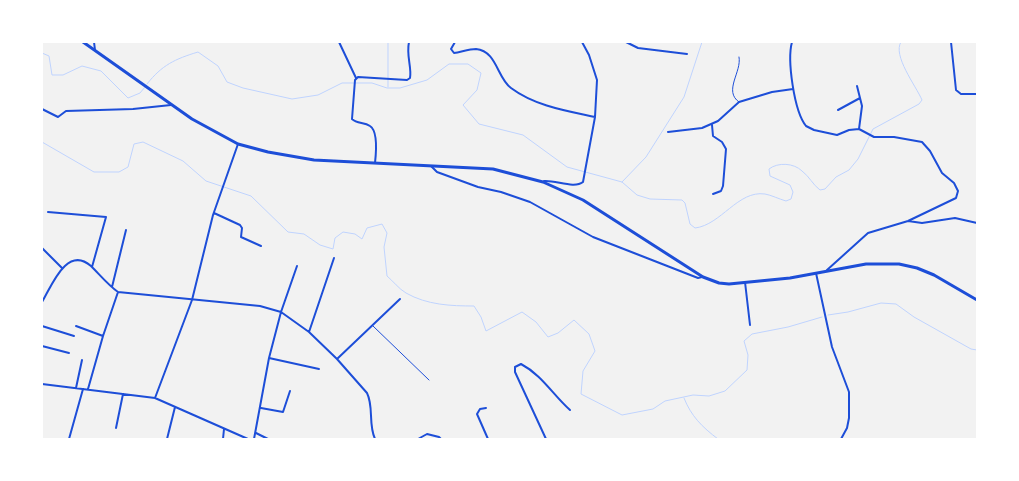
<!DOCTYPE html>
<html>
<head>
<meta charset="utf-8">
<style>
	body { margin:0 }
	#map { position:relative; width:1019px; height:481px; overflow:hidden; background:#f2f2f2; font-family:"Alegreya Sans",sans-serif }
	canvas { display:block }
	.frame { position:absolute; inset:0; border:43px solid #fff; pointer-events:none }
</style>
</head>
<body>
<div id="map">
<canvas width="1019" height="481"></canvas>
<div class="frame"></div>
</div>
<script>
const ctx = document.querySelector('canvas').getContext('2d');
ctx.lineJoin = 'round';
function trace(path, color, width, dash) { ctx.strokeStyle = color; ctx.lineWidth = width; ctx.lineCap = dash ? 'butt' : 'round'; ctx.setLineDash(dash || []); ctx.stroke(path); }
const stream = new Path2D(`
	M42,53L49,56L52,75H63L82,66L101,71L128,98L140,93L145,87
	M147,84C162,65 175,59 198,52L218,66L227,82L243,88L292,99L318,95L342,83H372L387,88H400L427,80L449,64H468L481,73L477,90L463,105L479,124L523,135L567,167L622,182L637,195L650,199L682,200L685,203L690,224L695,228C721,225 738,190 765,194C771,195 779,199 786,201L791,199L793,192L790,185L770,176L769,169C778,162 794,163 802,171C809,176 813,185 820,190L825,189L836,177L849,170L858,159L873,129L919,104L922,100C916,86 892,55 901,42
	M388,87V42
	M42,142L94,172H119L128,167L134,144L143,142L183,161L206,181L251,196L288,232L304,234L320,245L333,249L335,238L343,232L355,234L362,239L367,228L382,224L387,233L384,247L387,276C393,281 399,289 406,293C427,305 451,306 474,306L481,317L486,331L522,312L536,322L548,337L558,333L574,320L589,334L595,351L583,371L581,394L622,415L653,409L665,401L693,395L709,396L725,391L747,370L748,355L744,341L752,334L788,327L822,317
	M622,182L646,157L684,97L702,42
	M828,315L848,312L881,303L896,304L914,317L971,349L977,350
	M684,398C691,416 702,427 718,439`);
const service = new Path2D(`
	M739,102C723,91 742,72 739,57
	M373,326L429,380`);
const minor = new Path2D(`
	M94,42L95,50
	M339,42L356,78
	M455,42L451,49L454,53C461,52 469,49 476,49C497,51 497,78 511,88C535,106 567,111 595,117
	M626,42L638,48L687,54
	M792,42C787,60 794,111 806,126L814,130L837,135L849,130L859,129L874,137H894L922,142L930,151L942,173L954,183L958,191L956,198L908,221L868,233L827,270
	M951,42L956,90L961,94H977
	M857,86L862,106L859,129
	M42,109L58,117L66,111L133,109L171,105
	M838,110L860,98
	M712,125L713,136L722,142L726,149L723,186L721,191L713,194
	M668,132L702,128L718,121L739,102L772,92L793,89
	M375,163C376,154 378,131 370,126C364,122 357,124 352,119L355,80L358,77L407,80L410,78C412,67 406,56 409,42
	M431,166L437,172L478,187L501,192L530,202L593,237L698,278L702,277
	M544,181C556,180 574,189 583,182L595,117L597,80L589,55L582,42
	M48,212L106,217L92,267
	M214,213L240,225L242,228L241,237L261,246
	M908,221L922,223L955,218L977,223
	M42,248L62,268
	M816,273L832,347L849,392V418L847,428L841,439
	M745,282L750,325
	M112,287L126,230
	M42,302C52,285 67,245 91,266C100,275 108,285 118,292L260,306L281,312L309,332L337,359L367,393C374,407 368,424 375,439
	M42,326L74,336
	M76,326L103,336L118,292
	M309,332L334,258
	M42,346L69,353
	M269,358L319,369
	M337,359L400,299
	M42,384L155,398L248,439
	M76,388L82,360
	M88,389L103,336
	M155,398L192,300L213,215L238,144
	M261,408L283,412L290,391
	M486,408L480,409L477,414L488,439
	M116,428L123,394
	M256,433L268,439
	M69,439L83,389
	M167,439L175,407
	M223,439L224,429
	M254,439L269,358L281,312L297,266
	M418,439L427,434L439,437L441,439
	M546,439L515,372V367L521,364C542,375 553,395 570,410`);
const secondary = new Path2D(`
	M83,42L192,119L238,144L268,152L314,160L493,169L543,182L583,200L703,277L719,283L729,284L790,278L866,264H899L917,268L934,275L977,300`);
trace(stream, '#bfd3fe', 1);
trace(service, '#1d4ed8', 1);
trace(minor, '#1d4ed8', 2);
trace(secondary, '#1d4ed8', 3);
</script>
</body>
</html>
